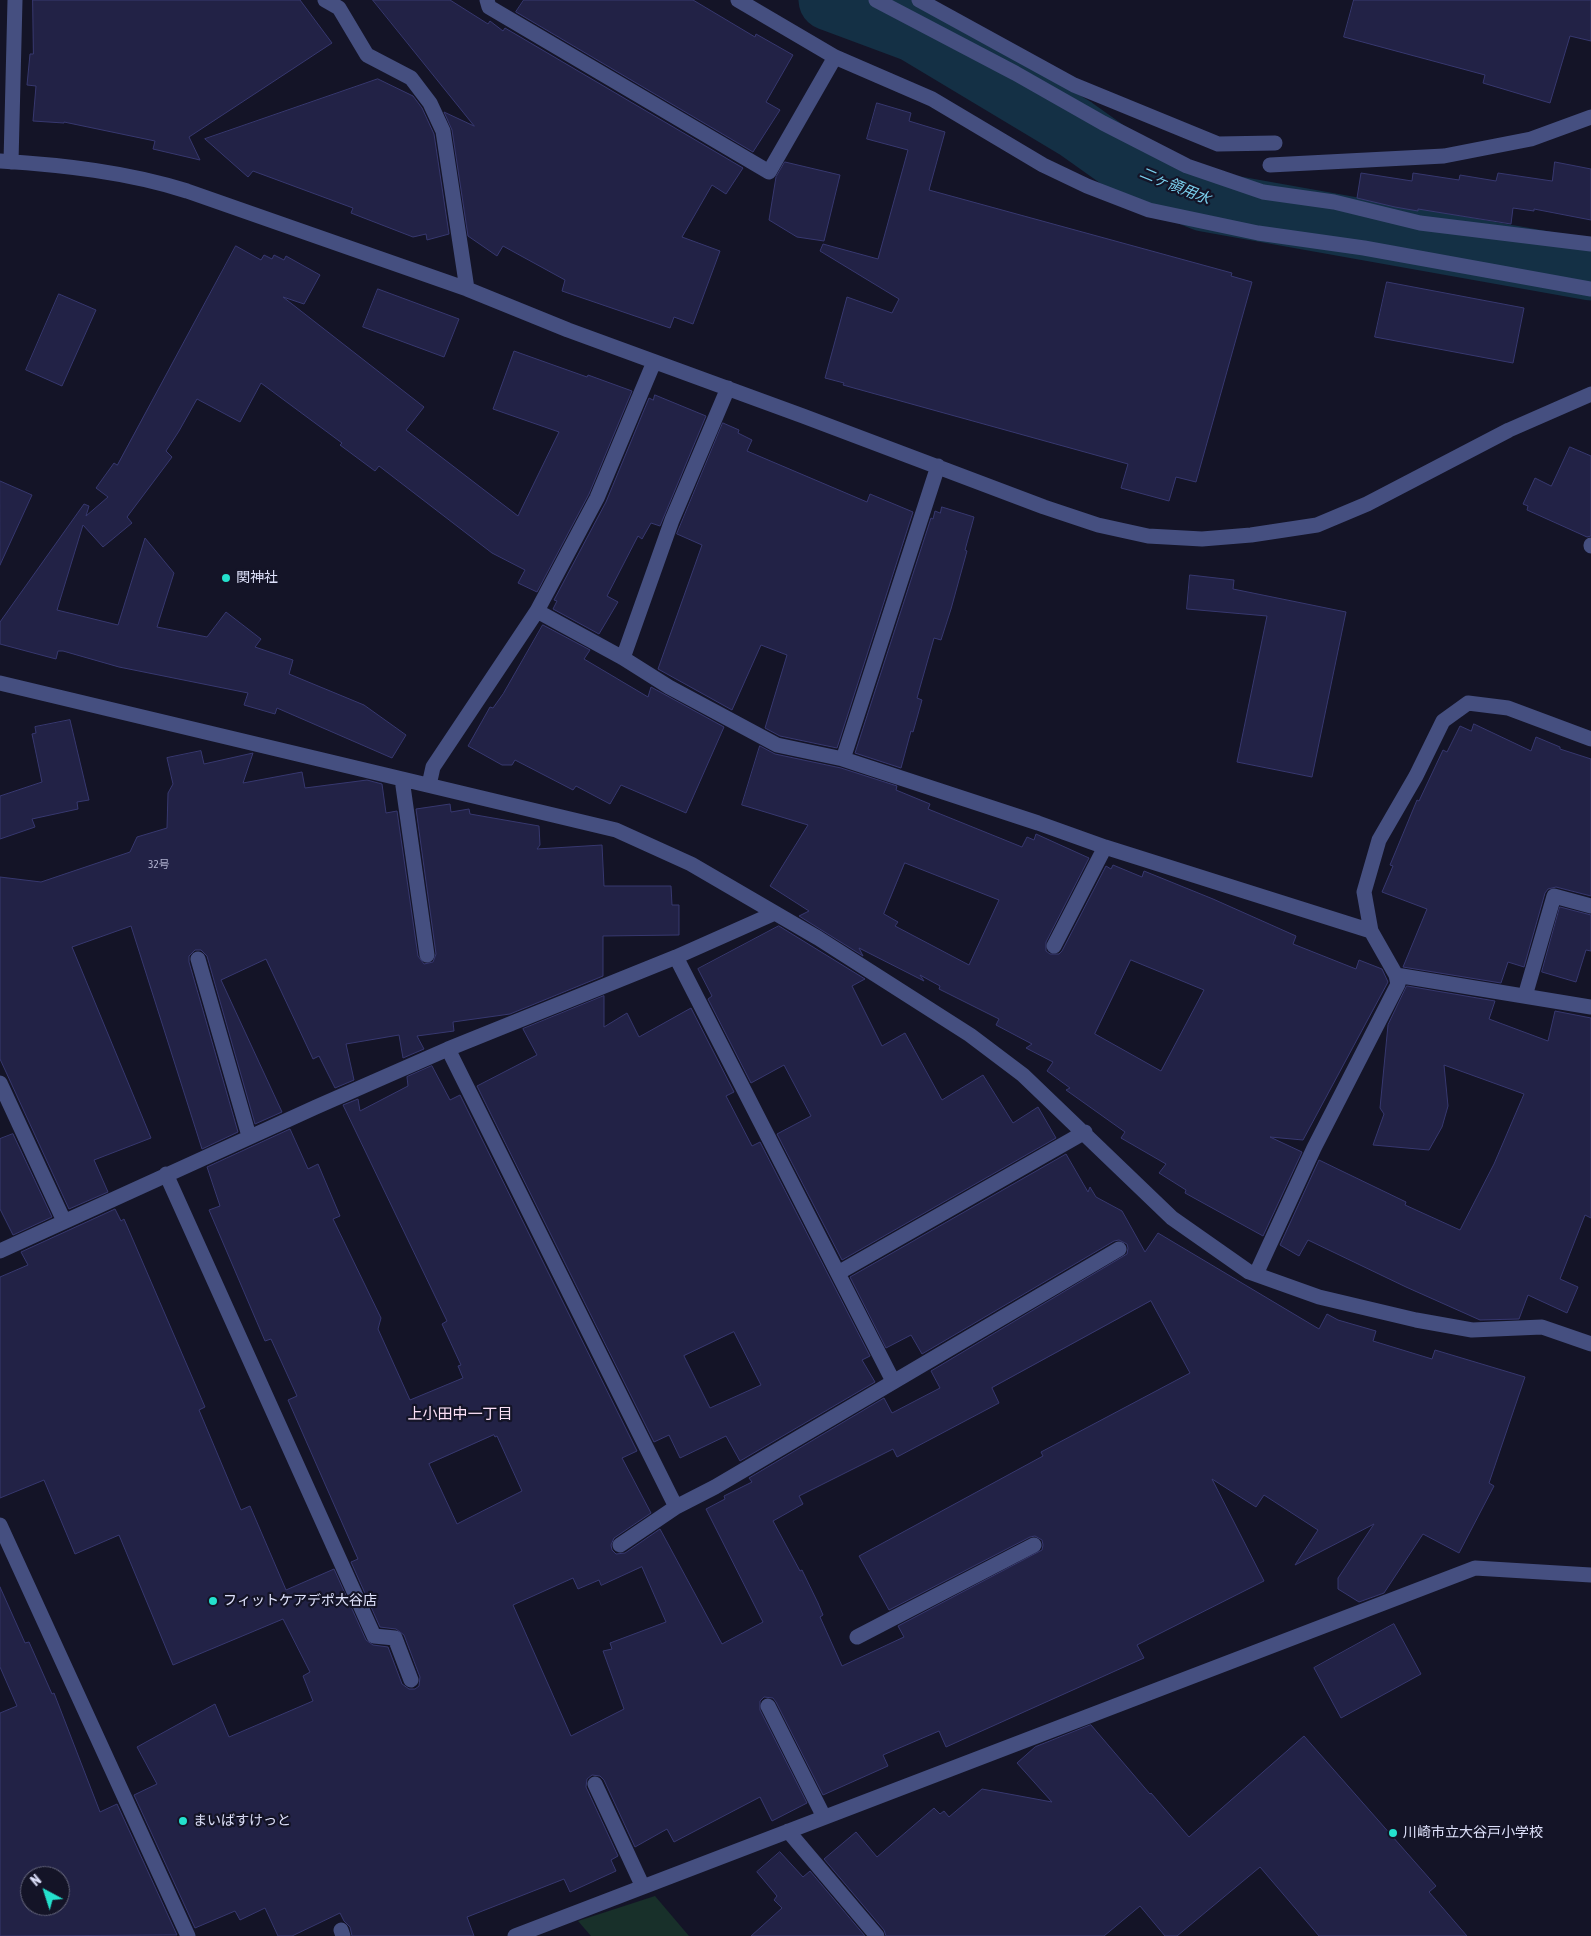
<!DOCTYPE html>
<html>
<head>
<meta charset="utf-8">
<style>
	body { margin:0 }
	#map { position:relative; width:1591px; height:1936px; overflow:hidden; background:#141427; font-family:"Asap Condensed",sans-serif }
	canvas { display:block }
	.north { position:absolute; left:20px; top:1866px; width:50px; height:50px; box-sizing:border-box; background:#141427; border:1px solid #65667c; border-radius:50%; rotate:320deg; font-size:14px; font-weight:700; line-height:20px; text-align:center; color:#dee1fb }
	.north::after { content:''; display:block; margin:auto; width:18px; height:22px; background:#24e1cd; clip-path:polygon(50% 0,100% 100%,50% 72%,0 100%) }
</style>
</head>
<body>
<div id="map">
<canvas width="1591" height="1936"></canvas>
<div class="north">N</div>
</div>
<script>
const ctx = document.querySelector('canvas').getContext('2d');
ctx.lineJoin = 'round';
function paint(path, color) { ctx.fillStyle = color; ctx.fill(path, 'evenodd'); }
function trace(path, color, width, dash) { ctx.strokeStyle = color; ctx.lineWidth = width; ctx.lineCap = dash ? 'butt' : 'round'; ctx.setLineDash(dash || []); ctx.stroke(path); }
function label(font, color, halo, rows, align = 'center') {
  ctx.font = font + ' "Asap Condensed","Noto Sans JP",sans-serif'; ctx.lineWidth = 4.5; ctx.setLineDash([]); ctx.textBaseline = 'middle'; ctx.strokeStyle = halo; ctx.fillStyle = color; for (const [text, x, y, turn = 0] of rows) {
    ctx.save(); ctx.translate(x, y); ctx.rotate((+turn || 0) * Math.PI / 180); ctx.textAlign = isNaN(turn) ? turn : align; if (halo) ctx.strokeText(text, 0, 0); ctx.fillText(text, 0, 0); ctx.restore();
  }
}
const green = new Path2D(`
	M655,1896L689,1936H591L578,1921Z`);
const river = new Path2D(`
	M829,0L915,32L1075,128L1144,177L1204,201L1591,270`);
const building = new Path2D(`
	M33,0H300L332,43L189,137L200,160L153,149L155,141L64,122V123L33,121L36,86L27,85L30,54H33Z
	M373,0H450L488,24L490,21L503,31L505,28L743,168L726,194L712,185L682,237L720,251L693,324L674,317L670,328L562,291L565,280L503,246L497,256L468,236L452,130L444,112L474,126Z
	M524,0H693L755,37L756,34L793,55L766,102L780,110L753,152L516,12Z
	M1354,0H1591V41L1570,36L1550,103L1483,83L1485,75L1344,37Z
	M378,79L413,96L422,108L434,134L449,234L427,240L426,234L413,237L351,213L353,208L253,171L248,177L205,139Z
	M877,103L911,113L909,121L945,132L929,190L1232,273L1231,276L1252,282L1196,482L1176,477L1169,501L1121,488L1128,464L843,385L844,383L825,378L847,297L892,313L899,299L820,251L823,244L878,259L908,150L867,139Z
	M785,162L840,175L824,241L797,237L769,220L776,177Z
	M1555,162L1591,169V220L1534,209V211L1513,208L1511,224L1418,209V211L1395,207L1357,198L1361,173L1412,181L1413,173L1459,180L1460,175L1496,181L1498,173L1552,181Z
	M236,246L261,260L264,255L272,259L274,255L284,260L286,256L320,275L304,304L283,297L424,407L406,430L518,516L559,432L493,409L514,351L587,377L588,375L632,391L589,494L537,592L518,583L525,570L492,553L379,466L375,471L340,445L342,443L261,383L240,422L197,399L179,431L166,451L172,457L127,517L132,523L103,547L83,525L57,610L118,625L145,538L174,573L157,627L207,637L226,612L261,639L255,647L293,660L289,674L364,705L406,735L392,758L277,708L275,714L244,705L248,693L119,667L63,651H58L56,659L0,644V622L84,504L89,506L86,516L108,497L96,488L114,463L117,465Z
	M1387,282L1524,308L1513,363L1375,337Z
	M378,289L459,319L444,357L363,327Z
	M59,294L96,310L62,386L26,370Z
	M655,395L706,416L660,526L651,523L642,539L638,536L607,596L618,602L599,634L553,609L557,601L554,600L606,502L649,398L653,400Z
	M723,423L739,430L738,433L752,440L747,451L867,502L870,494L913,512L837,748L780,736L765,728L787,655L761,645L732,710L658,669L702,545L677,534Z
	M1570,447L1591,456V536L1587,537L1527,510L1528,506L1523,504L1535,478L1551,486Z
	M0,481L32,495L0,565Z
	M942,507L974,517L965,550L967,551L951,609L941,640L934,638L917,698L922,700L913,732L911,731L901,768L855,753L931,518L933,519L935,511L940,513Z
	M1190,575L1234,580L1233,589L1346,612L1312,777L1237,762L1267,616L1187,609Z
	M543,625L590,650L584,659L648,697L651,687L724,727L686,813L621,785L610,804L576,786L573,790L515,760L512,765H502L468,746L490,707L493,708L503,694Z
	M70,720L89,800L77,802L78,809L32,819L35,827L0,839V796L42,782L32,734L36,733L35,727Z
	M1474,724L1531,751L1536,737L1560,747V749L1591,759V896L1556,887L1548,889L1545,893L1524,967L1508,962L1501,983L1403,967L1427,909L1382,892L1393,866L1390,865L1417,800L1419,801L1443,750L1447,752L1460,726L1471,731Z
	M760,746L775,754L841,768L897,786L896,790L930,804L928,809L1022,847L1027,837L1034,840L1036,834L1089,858L1046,942V951L1050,954H1059L1062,951L1106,866L1111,869L1113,865L1142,877L1144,871L1213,899L1296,936L1293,944L1356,969L1359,960L1382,969L1388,982L1303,1140L1270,1137L1302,1152L1263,1236L1185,1193L1186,1190L1159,1173L1166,1164L1121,1138L1125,1132L1066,1090L1070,1088L1047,1071L1053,1062L1026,1048L1032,1044L996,1025L999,1019L939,989L940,986L920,975L924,981L859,948L863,956L799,916L809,911L770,886L808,825L742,805ZM905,863L999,900L969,965L895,926L898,922L884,914ZM1131,960L1204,990L1161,1071L1095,1034Z
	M201,751L204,764L253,753L243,783L302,772L305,788L367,780L382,784L386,813L397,811L418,956L424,964L433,962L436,954L416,809L450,804L451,812L469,809L470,814L539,826L540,845L537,849L602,845L604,886H671L672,905H679V935L603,936V976L510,1014L453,1022L454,1031L417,1036L424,1049L403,1058L399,1035L346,1044L354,1080L335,1088L319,1056L313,1059L266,959L221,980L282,1112L255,1124L207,956L201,950H195L189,956V962L238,1132L202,1149L131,926L72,947L151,1138L94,1160L108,1192L69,1209L0,1059V877L41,882L130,852L137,837L167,828L168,793L173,784L167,758Z
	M1560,907L1591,915V951L1586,950L1576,982L1542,972Z
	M779,926L865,979L852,986L882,1046L905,1033L942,1100L983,1075L1013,1123L1038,1107L1056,1138L842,1260L777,1134L811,1116L784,1065L751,1083L708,999L712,996L698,969Z
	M1407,986L1495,1001L1489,1019L1548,1041L1555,1011L1591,1018V1218L1585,1215L1560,1279L1578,1287L1567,1313L1528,1295L1519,1319L1480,1320L1406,1287L1308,1240L1299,1256L1280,1245L1319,1160L1406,1202L1405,1205L1460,1230L1494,1164L1524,1094L1444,1065L1448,1106L1442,1127L1429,1150L1373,1145L1384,1114L1380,1108L1388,1025Z
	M604,996V1027L627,1013L639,1037L691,1008L734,1092L726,1096L752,1146L760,1142L870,1356L862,1360L875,1382L740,1461L726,1436L680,1458L669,1435L654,1442L477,1086L537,1055L523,1029ZM734,1332L761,1385L710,1408L684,1356Z
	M432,1066L450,1100L460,1095L637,1451L622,1458L651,1513L614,1538L611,1545L612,1550L616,1554L625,1553L660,1529L722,1644L763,1622L706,1509L725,1499L724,1496L752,1482L749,1478L884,1398L892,1413L940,1388L931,1371L1127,1254L1128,1248L1127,1244L1119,1240L1114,1241L922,1354L911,1335L886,1348L850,1277L1066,1154L1088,1192L1090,1187L1096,1197L1122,1211L1145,1252L1158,1233L1319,1329L1327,1314L1338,1320L1376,1331L1373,1341L1432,1359L1435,1350L1525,1377L1489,1483L1494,1486L1459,1553L1423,1534L1384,1593L1359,1602L1338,1589V1578L1374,1524L1295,1565L1318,1530L1264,1495L1256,1507L1212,1479L1264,1581L1137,1645L1144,1658L946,1747L939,1731L883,1755L888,1766L823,1795L776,1702L773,1698L764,1697L760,1701V1710L807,1803L772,1821L760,1797L674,1842L667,1829L635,1847L604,1780L600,1776L592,1775L587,1779L586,1787L618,1856L611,1860L616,1871L570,1892L564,1879L467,1917L474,1936H352L350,1927L344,1921L340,1913L292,1936H278L265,1908L240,1920L235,1911L195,1928L134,1795L157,1784L137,1747L215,1704L229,1737L313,1701L303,1676L310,1672L283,1619L173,1665L119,1535L75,1554L44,1480L0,1498V1277L28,1265L21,1252L115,1209L121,1221L124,1219L205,1407L199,1410L241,1510L250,1506L286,1590L334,1569L366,1640L373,1645L388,1647L402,1684L409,1689H415L419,1686L420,1677L404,1635L396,1629L380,1627L351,1562L358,1559L288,1400L297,1396L271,1339L265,1341L209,1210L220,1206L207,1167L290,1129L308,1169L318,1164L340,1216L333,1219L381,1318L378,1329L410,1400L463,1378L458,1366L461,1365L442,1324L447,1321L343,1105L358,1099L360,1111L408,1086L407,1077ZM1151,1301L1190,1373L1041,1452L1043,1456L859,1556L889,1610L1030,1537L1035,1536L1042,1540L1043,1545L1042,1550L898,1626L904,1637L842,1666L820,1617L823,1615L818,1603L802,1570L800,1571L773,1521L803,1504L799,1496L893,1449L897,1457L999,1403L992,1388ZM494,1435L495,1437L497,1436L522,1491L457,1524L429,1464ZM642,1567L666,1622L610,1643L612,1649L603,1651L624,1709L571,1736L513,1605L573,1578L578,1589L599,1580L601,1585Z
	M13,1134L52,1217L13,1235L0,1209V1139Z
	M0,1587L25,1643L29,1642L52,1694L54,1693L100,1812L117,1804L177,1935L0,1936V1713L17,1706L0,1667ZM30,1876H60V1906H30Z
	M1394,1624L1421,1674L1341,1718L1314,1668Z
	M1091,1725L1150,1794L1151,1793L1189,1837L1304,1736L1436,1886L1429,1892L1467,1936H1319L1260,1867L1177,1936H1165L1140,1906L1104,1936H886L884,1930L824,1859L856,1832L877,1857L934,1808L940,1814L944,1811L949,1817L982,1789L1052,1802L1017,1763L1035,1747Z
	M780,1852L803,1877L810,1871L865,1936H751L782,1908L774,1900L777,1896L757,1872Z`);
const minor = new Path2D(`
	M325,0L339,8L367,55L411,78L430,103L443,131L467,289
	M487,0L489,7L769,172L835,57
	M738,0L835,57L932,99L1043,165L1087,186L1149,210L1258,233L1364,248L1591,289
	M876,0L1015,73L1103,123L1187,166L1263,192L1334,202L1420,223L1591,244
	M919,0L1074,85L1218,144L1275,143
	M0,161C63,165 127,172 187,191L467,289L568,330L803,416L1044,507L1098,525L1148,536L1202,539L1251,535L1317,525L1367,504L1509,430L1591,394
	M11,162L15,0
	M1270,165L1444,156L1531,139L1591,117
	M1591,545V546
	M537,611L597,498L654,362
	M623,658L672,520L728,388
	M0,683L616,830L691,864L818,938L970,1035L1023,1075L1172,1218L1249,1272L1319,1297L1416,1320L1472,1330L1542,1327L1591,1344
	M843,759L938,466
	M402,779L427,955
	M429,785L433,767L537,611L623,658L669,687L777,745L843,759L1038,823L1105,847L1371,931L1396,975L1398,984L1314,1148L1256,1274
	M1371,931L1364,892L1379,840L1416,776L1443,721L1468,703L1508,708L1591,739
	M1054,946L1105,847
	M676,957L893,1381
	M198,959L249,1136
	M1396,975L1591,1007
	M1525,996L1554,896L1591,906
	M448,1049L676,1507
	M0,1083L64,1221
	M166,1174L374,1636L395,1638L411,1680
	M0,1251L316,1107L448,1049L676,957L775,913
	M838,1273L1085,1132
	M0,1525L188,1936
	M620,1545L676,1507L715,1487L1119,1249
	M857,1637L1034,1545
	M768,1706L824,1817
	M595,1784L643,1887
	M788,1831L877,1936
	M341,1930L343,1936
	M515,1936L1475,1568L1591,1575`);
const markers = [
	[226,578,5,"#24e1cd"],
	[213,1601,5,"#24e1cd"],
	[183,1821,5,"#24e1cd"],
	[1393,1833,5,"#24e1cd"]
];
const numberNames = [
	["32号",159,865]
];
const poiNames = [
	["関神社",236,578],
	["フィットケアデポ大谷店",223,1601],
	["まいばすけっと",193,1821],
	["川崎市立大谷戸小学校",1403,1833]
];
const waterNames = [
	["二ヶ領用水",1175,186,22]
];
const neighbourhoodNames = [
	["上小田中一丁目",460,1414]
];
paint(green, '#18302a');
trace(river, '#143045', 61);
paint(building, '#222246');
trace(building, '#37386f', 1);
trace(minor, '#454f80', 15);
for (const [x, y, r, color] of markers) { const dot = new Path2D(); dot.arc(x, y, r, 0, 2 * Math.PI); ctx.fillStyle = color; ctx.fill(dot); trace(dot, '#141427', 2); }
label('11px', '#afb1ce', null, numberNames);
label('14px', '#dee1fb', '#141427', poiNames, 'left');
label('italic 15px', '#7acfed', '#141427', waterNames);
label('15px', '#fbe0f7', '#141427', neighbourhoodNames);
</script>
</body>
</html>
